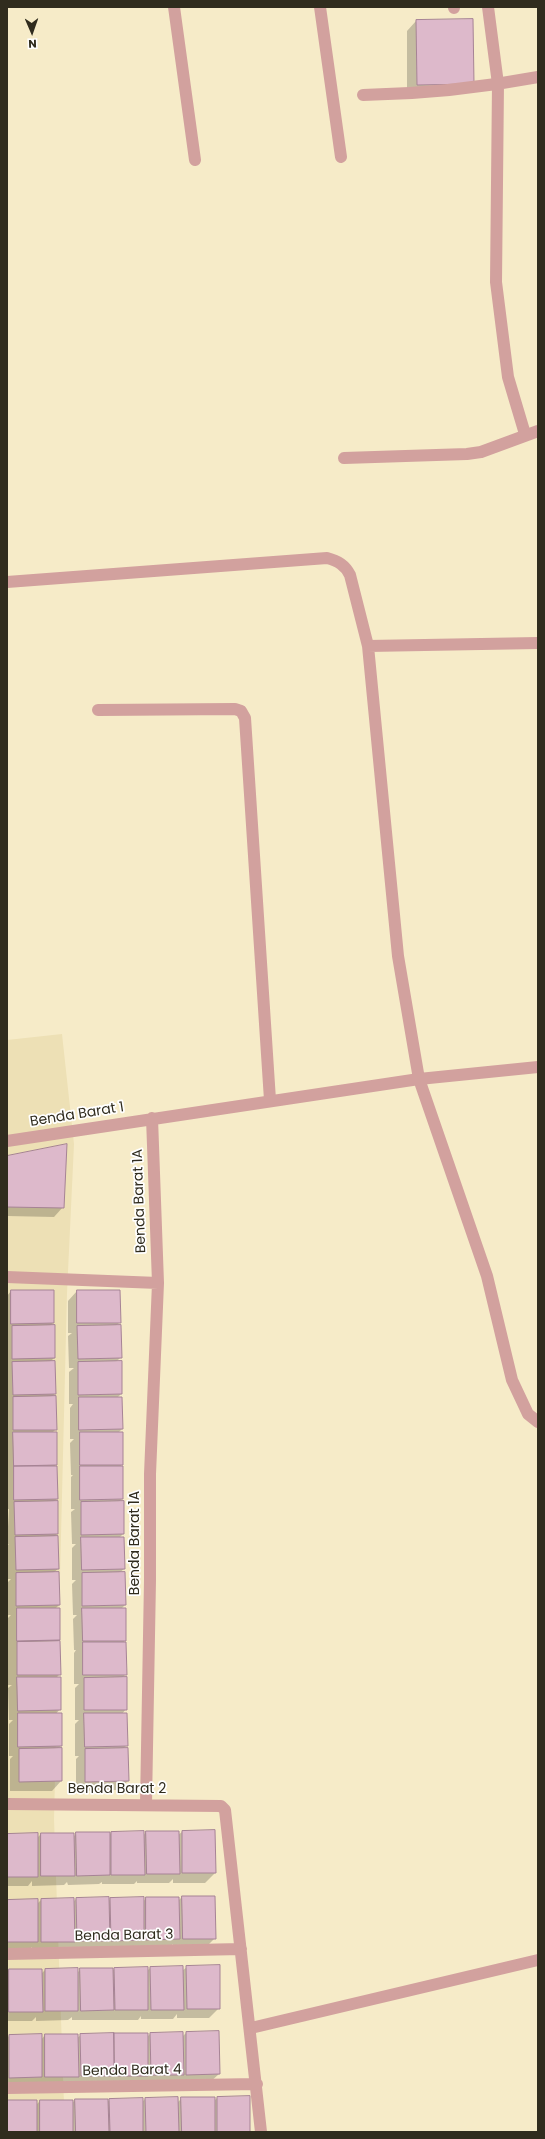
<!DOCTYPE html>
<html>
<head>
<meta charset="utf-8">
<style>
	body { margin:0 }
	#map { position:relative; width:545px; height:2139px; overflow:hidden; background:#f6ebc8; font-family:Poppins,sans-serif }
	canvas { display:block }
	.frame { position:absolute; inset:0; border:8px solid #302c1e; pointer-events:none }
	.north { position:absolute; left:12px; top:12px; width:40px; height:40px; -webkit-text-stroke:3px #fff; paint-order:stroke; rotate:178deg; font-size:11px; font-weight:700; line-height:16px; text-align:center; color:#302c1e }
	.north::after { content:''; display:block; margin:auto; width:14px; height:18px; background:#302c1e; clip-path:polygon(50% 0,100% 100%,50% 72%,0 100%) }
</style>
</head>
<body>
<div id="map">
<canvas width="545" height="2139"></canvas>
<div class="frame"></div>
<div class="north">N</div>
</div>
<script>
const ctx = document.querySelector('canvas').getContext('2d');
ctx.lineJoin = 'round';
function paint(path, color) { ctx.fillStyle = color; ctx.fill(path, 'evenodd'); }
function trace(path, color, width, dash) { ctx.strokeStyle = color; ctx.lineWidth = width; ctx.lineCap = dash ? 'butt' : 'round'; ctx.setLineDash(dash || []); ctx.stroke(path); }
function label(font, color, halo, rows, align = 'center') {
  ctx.font = font + ' Poppins,sans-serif'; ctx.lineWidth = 3.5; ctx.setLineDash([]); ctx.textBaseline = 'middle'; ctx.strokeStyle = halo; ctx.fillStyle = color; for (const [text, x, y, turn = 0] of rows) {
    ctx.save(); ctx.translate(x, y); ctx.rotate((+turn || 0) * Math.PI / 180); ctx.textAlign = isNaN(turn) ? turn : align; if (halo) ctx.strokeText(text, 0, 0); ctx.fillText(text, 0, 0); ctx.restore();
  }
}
const built = new Path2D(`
	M62,1034L74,1144L67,1293L54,1819L65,2132H7V1040Z`);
const shadow = new Path2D(`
	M416,21L473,84L407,94V31Z
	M7,1157L63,1207L54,1217L7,1216Z
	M11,1291L53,1323L50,1326L54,1358L50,1362L55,1394L51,1397L56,1429L52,1433L56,1464L54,1467L57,1499L53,1502L57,1534L54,1537L58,1569L53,1573L59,1605L55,1609H59V1640L57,1642L60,1674L56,1678L60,1709L56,1714L61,1746L57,1749H61V1781L52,1791H10V1759L13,1756H9V1724L13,1720H9L8,1688L12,1685H8L7,1619L11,1615H7V1583L11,1579H7V1546L9,1544H7L9,1509H7V1296Z
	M77,1291L120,1322L116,1326L120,1358L116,1362L121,1394L117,1398L122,1429L118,1433L122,1464L120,1467L122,1499L119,1502L123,1534L119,1538L124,1569L119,1573L125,1605L121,1609L125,1640L123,1643L126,1674L122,1678L126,1709L122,1714L127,1745L123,1749L128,1781L118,1790L76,1791V1759L79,1756H75V1724L79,1720H75V1688L79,1684H74V1653L76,1650H74L73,1619L77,1615H73L72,1584L76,1580H72V1548L76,1544H72L71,1512L75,1509H71V1477L73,1475H71L70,1443L74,1439H70V1408L73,1404H69V1372L74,1368H69L68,1336L72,1333H68V1301Z
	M146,1832L178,1835L182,1832L215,1873L205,1883H173V1879L169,1883H137V1881L134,1884H102V1882L99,1884L68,1885L67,1882L64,1885L32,1886V1881L28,1886H7V1835L37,1838L41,1834L73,1837L77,1833L109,1835L111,1833L143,1836Z
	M182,1897L215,1938L205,1948H173V1944L169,1949L32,1951V1947L28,1951H7V1901L37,1904L41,1900L73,1902L76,1899L108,1901L111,1899L143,1902L146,1898L178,1901Z
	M187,1967L219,2008L209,2018H177V2014L173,2019H141V2016L138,2020H72V2017L68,2020L36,2021V2017L32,2021H7V1972L9,1970L41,1974L45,1970L77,1973L81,1969L147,1971L150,1968L182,1971Z
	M186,2033L219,2074L209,2083L7,2087V2038L9,2036L41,2035V2040L45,2035L77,2038L81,2035L147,2034V2037L150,2034L182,2037Z
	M182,2098L214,2101L217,2098L249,2132H7V2101L36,2105L40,2101L72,2103L75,2100L142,2102L145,2099L177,2103Z`);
const building = new Path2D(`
	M473,19L474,84L417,85L416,20Z
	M67,1144L64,1208L7,1207V1156Z
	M11,1290H54V1323L11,1324Z
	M77,1290H120L121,1323H77Z
	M55,1325V1358L12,1359V1326Z
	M121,1325L122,1358L78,1359L77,1326Z
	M55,1361L56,1394L13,1395L12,1362Z
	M122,1361V1394L78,1395V1362Z
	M56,1396L57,1430H13V1397Z
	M79,1397H122L123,1429L79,1430Z
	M13,1432H57V1465L14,1466Z
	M80,1432H123V1465H80Z
	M14,1466H57L58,1499L14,1500Z
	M80,1466H123V1499L80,1500Z
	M58,1501V1534L15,1535L14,1502Z
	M124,1501V1534L81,1535V1502Z
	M58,1536L59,1569L16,1570L15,1537Z
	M81,1537H124L125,1569L82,1570Z
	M59,1572L60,1605L16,1606V1573Z
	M125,1572L126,1605L82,1606V1573Z
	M17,1608H60V1640L17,1641Z
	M82,1608H126V1641H83Z
	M60,1641L61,1675H17V1642Z
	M83,1642H126L127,1675H83Z
	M17,1677H61V1710L18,1711Z
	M127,1677V1710H84V1678Z
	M18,1713H62V1746L18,1747Z
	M84,1713H127L128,1746L85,1747Z
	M62,1748V1781L19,1782V1749Z
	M128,1748L129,1781L85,1782V1749Z
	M215,1830L216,1873H182V1831Z
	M144,1831L145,1875H111V1832Z
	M146,1831H179L180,1874H147Z
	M76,1832H110V1875L77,1876Z
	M38,1833V1877H7V1834Z
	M41,1833H74L75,1876H41Z
	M182,1896H215L216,1939H183Z
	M109,1897L110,1941H77L76,1898Z
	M144,1897V1940L111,1941L110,1898Z
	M146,1897H179L180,1939L146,1940Z
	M74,1898L75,1942H41V1899Z
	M38,1899V1942H7V1900Z
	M220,1965V2009H187L186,1966Z
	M183,1966L184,2010H151L150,1967Z
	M148,1967V2010H115L114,1968Z
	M78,1968V2011H45V1969Z
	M80,1968H113L114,2010L81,2011Z
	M9,1969H42L43,2012H9Z
	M219,2031L220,2074L186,2075V2032Z
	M183,2032L184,2075H151L150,2033Z
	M114,2033H148V2076H115Z
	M114,2033V2076H81L80,2034Z
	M42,2034V2077L9,2078V2035Z
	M45,2034H78L79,2077H45Z
	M250,2096V2132H217V2097Z
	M178,2097L179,2132H146L145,2098Z
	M181,2097H215V2132H182Z
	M143,2098V2132H110L109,2099Z
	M75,2099H108L109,2132H76Z
	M7,2100H37V2132H7Z
	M40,2100H73V2132H40Z`);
const street = new Path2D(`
	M174,7L195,160
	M320,7L341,157
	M454,7V8
	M488,7L498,84L496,282L508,377L525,434
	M363,95C422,94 480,88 538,77
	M344,458L467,454L481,452L538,431
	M7,582L327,558C338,561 345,565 350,575L368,646L538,643
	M368,646L398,956L419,1079L487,1276L512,1380L528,1414L538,1422
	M98,710L235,709L241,711L245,718L270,1100
	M7,1141L419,1079L538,1067
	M7,1277L158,1283
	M7,1804L221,1806L225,1810L261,2132
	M146,1804L150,1580V1474L158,1283L152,1118
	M7,1954L241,1949
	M251,2028L538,1960
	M7,2088L257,2084`);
const streetNames = [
	["Benda Barat 1",77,1115,-9],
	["Benda Barat 1A",140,1201,-92],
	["Benda Barat 1A",135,1543,-90],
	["Benda Barat 2",117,1789],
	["Benda Barat 3",124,1936,-1],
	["Benda Barat 4",132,2071,-1]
];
paint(built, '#ede0b5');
paint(shadow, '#0003');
paint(building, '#ddb9cb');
trace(building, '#a68395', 1);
trace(street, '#d2a19e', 12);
label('14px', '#302c1e', '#fff', streetNames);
</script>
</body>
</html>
